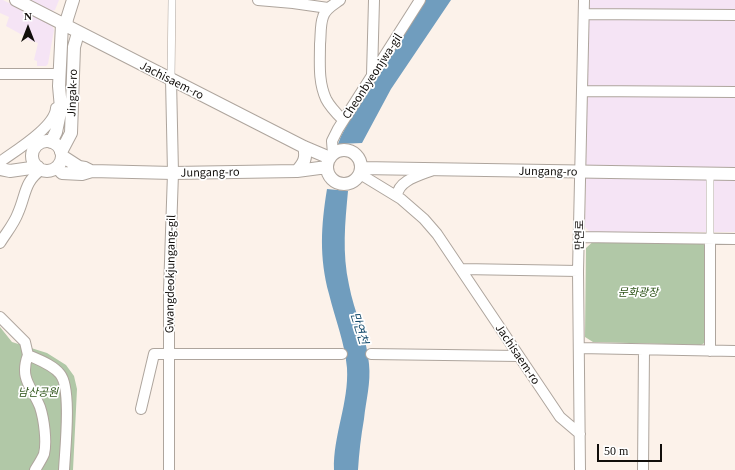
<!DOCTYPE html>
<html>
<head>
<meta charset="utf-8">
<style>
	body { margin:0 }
	#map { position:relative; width:735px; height:470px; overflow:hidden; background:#fcf2ea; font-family:Georgia,serif }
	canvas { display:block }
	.north { position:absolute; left:8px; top:8px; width:40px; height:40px; -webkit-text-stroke:3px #fff; paint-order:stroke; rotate:0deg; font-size:11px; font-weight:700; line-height:16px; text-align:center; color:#110e0b }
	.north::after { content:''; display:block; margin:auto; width:14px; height:18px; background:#110e0b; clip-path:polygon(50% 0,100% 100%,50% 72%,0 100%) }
	.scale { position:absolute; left:597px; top:444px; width:65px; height:18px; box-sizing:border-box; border:2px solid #110e0b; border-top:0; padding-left:5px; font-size:12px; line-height:14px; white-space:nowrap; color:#110e0b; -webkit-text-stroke:3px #fff; paint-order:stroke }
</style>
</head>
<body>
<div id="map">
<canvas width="735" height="470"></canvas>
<div class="north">N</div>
<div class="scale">50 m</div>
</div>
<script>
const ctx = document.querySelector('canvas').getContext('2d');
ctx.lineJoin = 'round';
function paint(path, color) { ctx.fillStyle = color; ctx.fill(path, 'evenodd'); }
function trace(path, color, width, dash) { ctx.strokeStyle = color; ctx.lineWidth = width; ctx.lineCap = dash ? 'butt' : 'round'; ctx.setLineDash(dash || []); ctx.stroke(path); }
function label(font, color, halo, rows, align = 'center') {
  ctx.font = font + ' Georgia,"Noto Sans KR",serif'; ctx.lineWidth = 3.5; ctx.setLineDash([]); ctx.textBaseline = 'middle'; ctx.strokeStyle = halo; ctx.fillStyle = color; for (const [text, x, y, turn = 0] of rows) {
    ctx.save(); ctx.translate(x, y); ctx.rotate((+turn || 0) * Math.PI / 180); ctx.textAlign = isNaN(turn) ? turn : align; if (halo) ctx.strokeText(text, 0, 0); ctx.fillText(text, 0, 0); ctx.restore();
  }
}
const commercial = new Path2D(`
	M0,0H3L52,25L54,30L48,64L46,66H37V61L34,60L38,43L25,39L26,37L6,26L9,17L0,13Z
	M31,0H59L55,10L52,11Z
	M589,0H735V232H590L585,227Z`);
const green = new Path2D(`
	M596,239L701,241L707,248L706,342L701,345L593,342L585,337L586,248Z
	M0,327L12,342L47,353L66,365L74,376L77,389L73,470H0Z`);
const water = new Path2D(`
	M426,0H451L391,89L362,143L338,144L341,136L353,114Z
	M327,189L348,191C345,223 342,253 349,285C354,312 367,337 369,364C371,383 366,400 364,419C361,436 359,453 358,470H334C333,435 349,403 347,368C345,343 335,319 329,294C319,257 321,226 327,189Z`);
const pedestrian = new Path2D(`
	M171,79L172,0
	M710,238V174`);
const minor = new Path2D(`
	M258,0L293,3L328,8
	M340,0C333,5 325,9 323,17C320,25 321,35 320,44C320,63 318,81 326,99C330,107 337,114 343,120
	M584,14L735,15
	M0,74H60
	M372,75L374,0
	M583,91L735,92
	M333,154L332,141L338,129L420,0
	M0,162C15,151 55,127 56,108
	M360,174L401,199L424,219L437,234L560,417L580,434
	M397,196C398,180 421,175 433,170
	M579,237L735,239
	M710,238V351
	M0,243C6,233 14,224 18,213C26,195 24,182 41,170
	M462,269L578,271
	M0,317L25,342L28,355C39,360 53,365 60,374C72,388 65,450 64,470
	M579,348L735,351
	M371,354L518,356
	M28,355C19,379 32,387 40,407C44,419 47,442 44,454C42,459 38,465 35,470
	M141,409L154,354H342
	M169,470V291L173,173L171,79
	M580,470L578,271L584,0
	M643,470L644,350`);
const tertiary = new Path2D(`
	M16,0L304,147L330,158
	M66,27L67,19L73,0
	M32 156a15 15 0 1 1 30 0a15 15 0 1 1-30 0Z
	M51,142L56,132L61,108L59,86L62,24
	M327 167a17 17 0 1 1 34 0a17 17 0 1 1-34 0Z
	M61,152L71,133L74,47L78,33
	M62,156L79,167L85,168L91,171
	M57,167L62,173L82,174L92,171L173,173L297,171L327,167
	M361,168L735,174
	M0,169L10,171L38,167
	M297,171C304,163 307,158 304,147`);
const streetNames = [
	["Cheonbyeonjwa-gil",372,76,-57],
	["Jachisaem-ro",172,80,27],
	["Jingak-ro",72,93,-88],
	["Jungang-ro",548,171,1],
	["Jungang-ro",210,172,-1],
	["만연로",579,235,-89],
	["Gwangdeokjungang-gil",170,274,-89],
	["Jachisaem-ro",518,354,56]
];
const parkNames = [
	["문화광장",638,292],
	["남산공원",38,392]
];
const waterNames = [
	["만연천",360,328,73]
];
paint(commercial, '#f5e4f5');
paint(green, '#b1c8a7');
paint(water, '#709dbe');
trace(pedestrian, '#aea59d', 8);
trace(minor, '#aea59d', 12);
trace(tertiary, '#aea59d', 14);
trace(pedestrian, '#fff', 7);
trace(minor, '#fff', 10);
trace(tertiary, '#fff', 12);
label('11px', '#110e0b', '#fff', streetNames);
label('italic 11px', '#2b5216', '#fff', parkNames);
label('italic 12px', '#144b6c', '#fff', waterNames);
</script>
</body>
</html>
